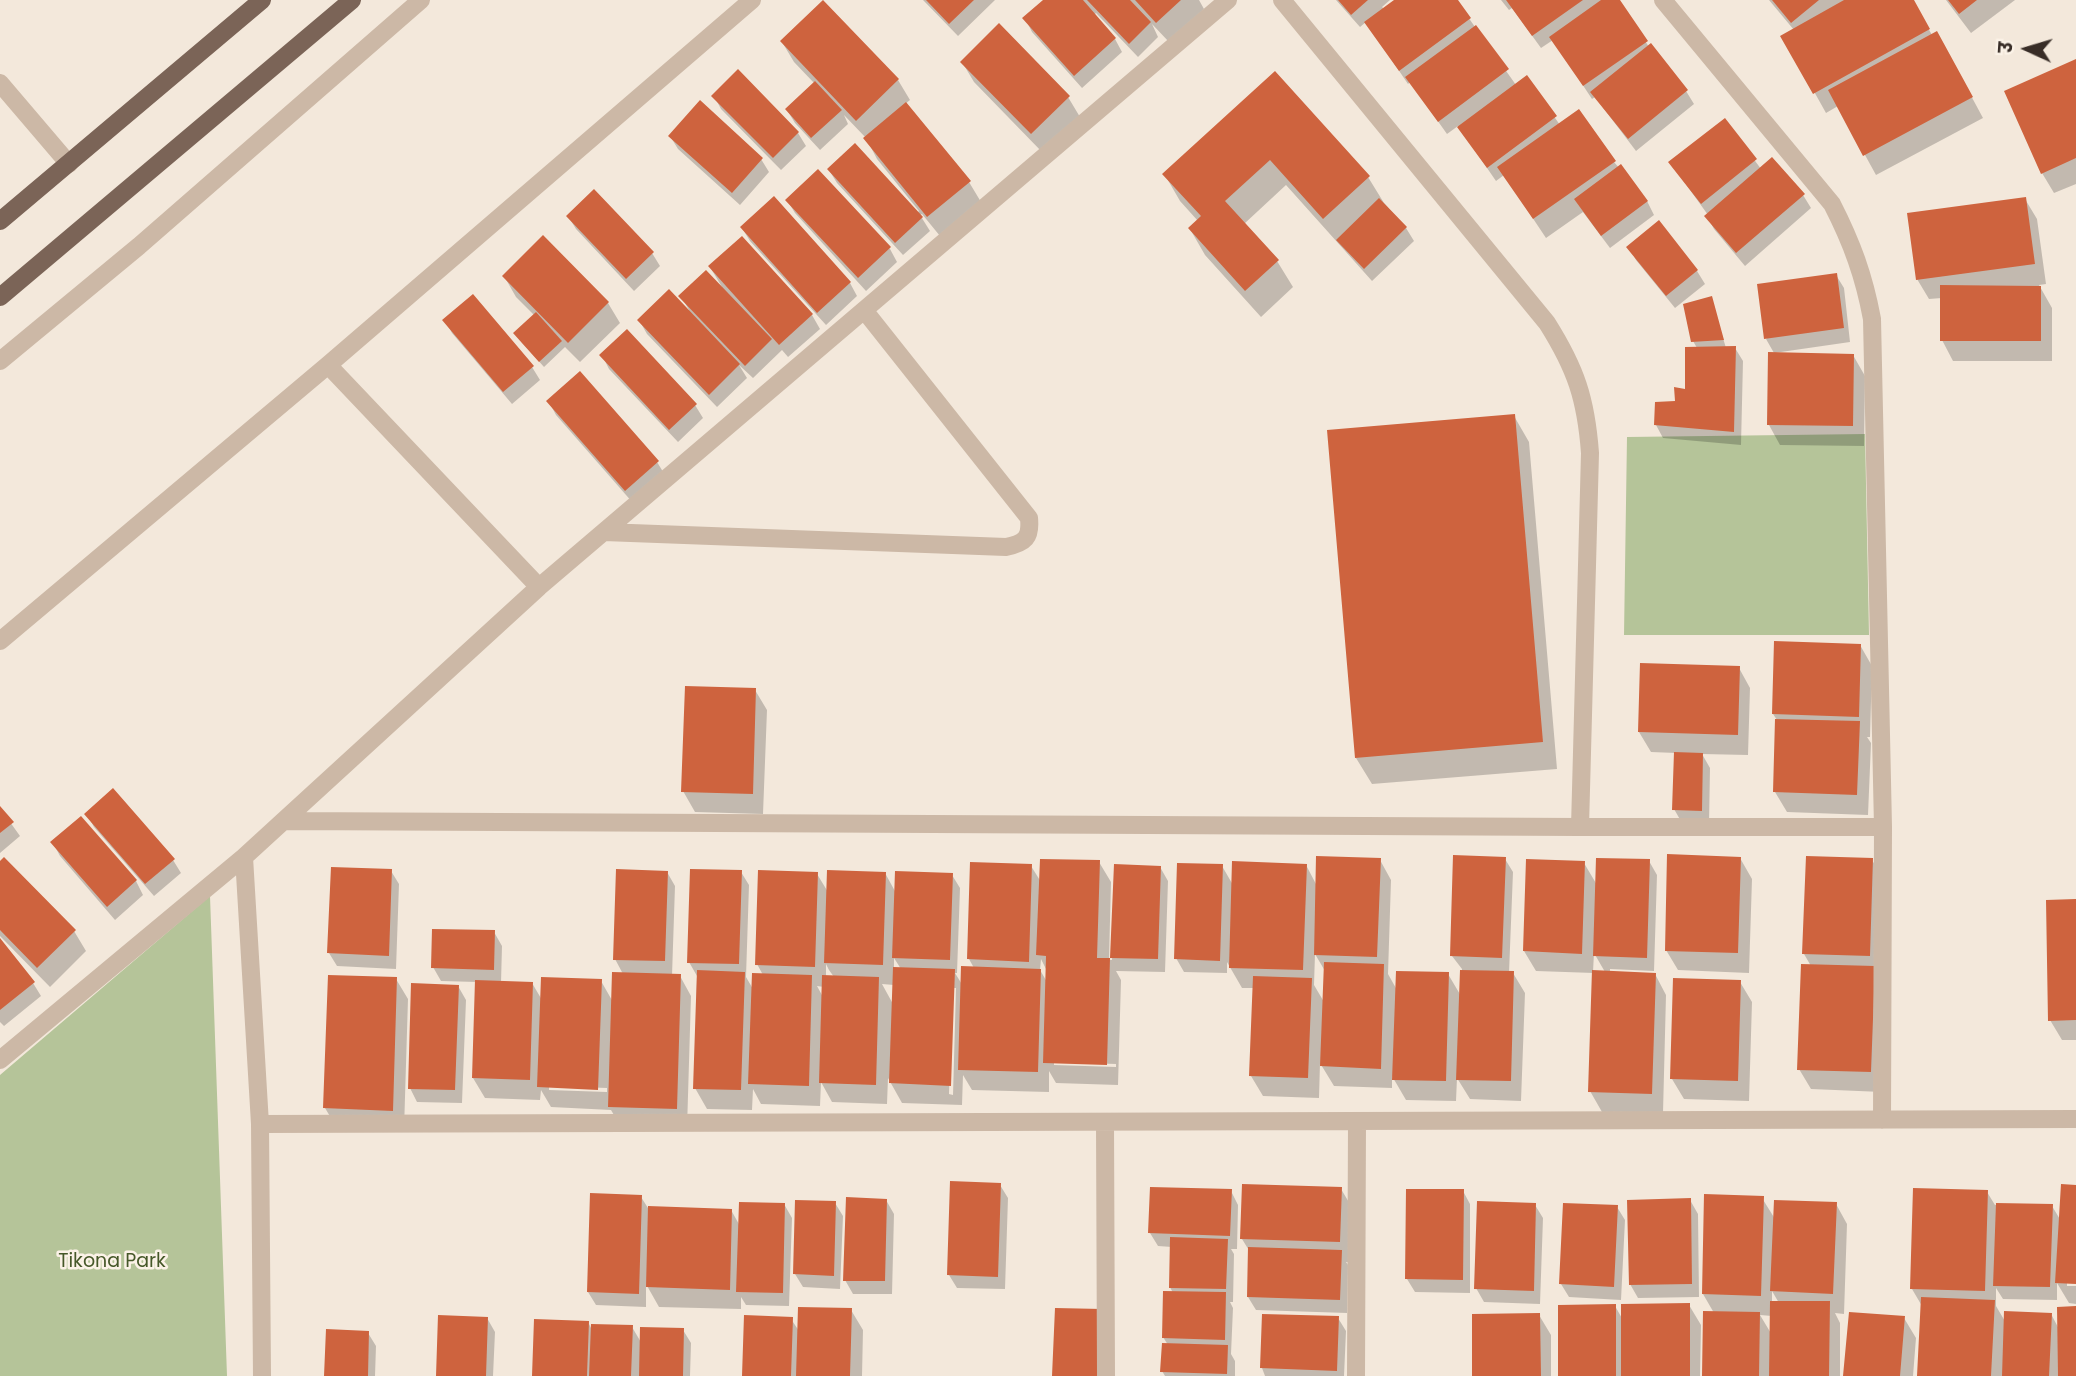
<!DOCTYPE html>
<html>
<head>
<meta charset="utf-8">
<style>
	body { margin:0 }
	#map { position:relative; width:2076px; height:1376px; overflow:hidden; background:#f3e8db; font-family:Poppins,"Noto Sans Devanagari",sans-serif }
	canvas { display:block }
	.north { position:absolute; left:1992px; top:14px; width:70px; height:70px; -webkit-text-stroke:5px #fbf2e7; paint-order:stroke; rotate:274deg; font-size:19px; font-weight:700; line-height:28px; text-align:center; color:#382d27 }
	.north::after { content:''; display:block; margin:auto; width:24px; height:32px; background:#382d27; clip-path:polygon(50% 0,100% 100%,50% 72%,0 100%) }
</style>
</head>
<body>
<div id="map">
<canvas width="2076" height="1376"></canvas>
<div class="north">उ</div>
</div>
<script>
const ctx = document.querySelector('canvas').getContext('2d');
ctx.lineJoin = 'round';
function paint(path, color) { ctx.fillStyle = color; ctx.fill(path, 'evenodd'); }
function trace(path, color, width, dash) { ctx.strokeStyle = color; ctx.lineWidth = width; ctx.lineCap = dash ? 'butt' : 'round'; ctx.setLineDash(dash || []); ctx.stroke(path); }
function label(font, color, halo, rows, align = 'center') {
  ctx.font = font + ' Poppins,sans-serif'; ctx.lineWidth = 5; ctx.setLineDash([]); ctx.textBaseline = 'middle'; ctx.strokeStyle = halo; ctx.fillStyle = color; for (const [text, x, y, turn = 0] of rows) {
    ctx.save(); ctx.translate(x, y); ctx.rotate((+turn || 0) * Math.PI / 180); ctx.textAlign = isNaN(turn) ? turn : align; if (halo) ctx.strokeText(text, 0, 0); ctx.fillText(text, 0, 0); ctx.restore();
  }
}
const green = new Path2D(`
	M1865,434L1869,635H1624L1627,437Z
	M210,896L227,1376H0V1075Z`);
const shadow = new Path2D(`
	M923,0H995L958,36Z
	M1045,0H1199L1204,9L1169,42L1152,24L1158,37L1138,57L1096,13L1094,15L1115,39L1122,52L1082,88L1032,32L1025,18Z
	M1336,0H1390L1382,7L1384,9L1396,0H1456L1516,85L1527,78L1560,125L1614,162L1647,201L1654,215L1610,248L1583,212L1546,238L1504,175L1496,181L1458,126L1447,134L1410,82L1408,84L1366,22L1360,27Z
	M1501,0H1618L1649,47L1686,91L1694,104L1636,151L1595,97L1592,99L1553,40L1541,48L1512,8L1509,10Z
	M1769,0H1912L1932,35L1948,53L1983,118L1876,175L1838,106L1826,113L1783,36L1794,30Z
	M1946,0H2015L1971,33Z
	M823,2L898,80L910,100L905,104L969,182L981,202L940,236L922,214L920,215L930,231L903,255L837,183L829,170L917,213L919,211L877,159L866,138L844,115L848,124L820,150L795,123L787,110L815,84L794,62L782,42Z
	M2076,61V184L2054,193L2042,173L2007,92Z
	M962,62L1068,97L1080,117L1043,153L974,82Z
	M738,72L798,133L806,146L781,170L721,109L714,96Z
	M1275,73L1368,177L1384,203L1406,228L1414,241L1372,281L1286,185L1244,224L1277,261L1293,287L1261,317L1205,255L1190,229L1198,221L1180,201L1165,175Z
	M1725,120L1761,169L1803,195L1811,208L1745,266L1714,229L1707,216L1708,215L1670,162Z
	M670,136L761,159L769,172L740,205L678,149Z
	M818,171L890,249L897,262L866,291L795,213L787,200Z
	M2025,199L2037,219L2046,284L2039,285L2052,308V361H1953L1942,340V298L1929,299L1917,279Z
	M568,216L652,253L660,266L634,291L576,229Z
	M742,228L850,283L857,296L826,325L750,241Z
	M543,238L608,303L620,323L580,362L565,347L544,367L519,339L534,315L516,297L504,276Z
	M742,238L812,315L820,329L788,357L782,350L753,378L739,365L747,378L717,407L647,334L639,320L689,310L681,296L722,287L710,267Z
	M1629,247L1697,271L1705,284L1675,308L1636,260Z
	M1836,275L1844,288L1850,342L1774,353L1766,339Z
	M1711,298L1726,348H1735L1743,361L1741,445L1663,438L1656,425L1687,390L1697,348L1693,341Z
	M445,320L532,367L540,380L512,404L452,333Z
	M602,355L695,405L703,418L678,442L609,369Z
	M1853,355L1865,376L1864,446L1780,445L1769,425Z
	M549,402L657,462L665,475L633,503L556,415Z
	M1514,416L1529,442L1557,769L1372,784L1356,758Z
	M1860,645L1872,666L1870,737H1867L1871,743L1868,815L1787,812L1775,792L1777,720L1773,714Z
	M1739,668L1750,688L1748,755L1702,754L1710,768L1709,824L1682,823L1674,809L1676,753L1651,752L1639,732Z
	M755,690L767,710L763,814L695,812L683,791Z
	M0,808L20,836L0,853Z
	M87,814L173,860L181,873L154,896L94,827Z
	M81,818L136,881L143,895L115,920L60,856L53,843Z
	M1740,858L1752,879L1749,973L1678,970L1666,950Z
	M1505,859L1513,872L1509,973H1513L1525,993L1521,1101L1470,1099L1457,1078L1456,1101L1406,1100L1392,1076V1088L1334,1086L1320,1063L1319,1098L1263,1096L1251,1076L1254,988H1242L1227,962V973L1184,972L1176,958L1222,866L1233,885L1306,865L1317,886L1380,860L1391,880L1388,974L1397,990L1448,974L1461,996L1462,969L1452,956ZM1315,954L1325,971L1324,1002L1314,985Z
	M1872,860L1884,880L1882,1092L1811,1089L1799,1069L1811,966L1804,954Z
	M1649,861L1657,875L1654,971L1610,969V973L1655,974L1666,995L1663,1113L1602,1112L1590,1091L1594,973L1536,971L1524,951L1584,863L1597,885ZM1594,953L1605,972H1593Z
	M1099,862L1111,882L1109,960H1112L1115,866L1160,867L1168,881L1165,972L1116,971L1121,980L1118,1085L1056,1083L1049,1071V1092L972,1090L963,1075L962,1105L902,1103L888,1078L887,1104L832,1102L821,1082L820,1106L761,1104L753,1089L752,1110L707,1109L695,1088L697,976L689,962L741,872L749,885L746,977L753,989L763,975L757,964L817,874L828,892L885,873L896,893L952,875L960,888L957,973H955L963,986L974,968L969,959L1031,866L1041,882ZM894,958L901,969H894ZM1041,959L1047,971V982L1040,970ZM826,964L829,970L834,977H826ZM882,984L894,985L893,1004ZM817,986L824,987L823,997ZM952,988H956L953,1095L949,1094ZM1054,1062L1116,1064V1067L1054,1065Z
	M0,864L74,931L86,951L50,987L0,936Z
	M391,871L399,884L396,969L337,966L329,953Z
	M667,872L675,886L672,976H680L691,996L687,1129L621,1127L611,1110L551,1107L541,1090L540,1100L485,1098L473,1078L477,982L441,981L433,967L494,932L502,946L501,983H532L542,1000L601,981L613,1002L623,974L615,959ZM549,1086L607,1088V1092L549,1090Z
	M2076,901V1040H2062L2050,1020Z
	M0,941L33,983L41,996L4,1026L0,1022Z
	M396,979L408,999L404,1130L337,1128L325,1108Z
	M1740,982L1752,1002L1749,1101L1684,1099L1672,1079Z
	M458,986L466,1000L462,1103L417,1102L410,1088Z
	M1000,1185L1008,1198L1005,1289L957,1288L949,1275Z
	M2076,1187V1283L2067,1282V1286H2076V1304L2069,1303L2057,1283V1300L2003,1299L1996,1288V1306L2006,1323L2051,1314L2059,1329L2076,1308V1376H1919L1922,1306L1912,1289L1987,1192L1995,1205L2052,1206L2061,1221Z
	M1341,1189L1353,1209L1351,1262H1346L1348,1265L1347,1313L1256,1310L1248,1297L1250,1252L1242,1239Z
	M1231,1191L1238,1205L1237,1249H1231L1234,1254L1233,1302H1230L1233,1308L1231,1354L1235,1361V1376H1165L1162,1371L1168,1345L1163,1337L1173,1293L1170,1287L1172,1247L1158,1246L1150,1233Z
	M1463,1191L1470,1204V1293L1415,1292L1407,1279Z
	M641,1197L648,1208L731,1210L740,1226L784,1204L792,1218L789,1306L746,1305L741,1297V1309L659,1307L646,1284V1307L596,1305L588,1292Z
	M1762,1198L1775,1219L1836,1204L1847,1224L1844,1314L1835,1313L1840,1323V1376H1704L1714,1313L1703,1294ZM1772,1291L1779,1303H1772ZM1760,1315L1772,1316V1335Z
	M886,1200L894,1214L892,1294H853L845,1280Z
	M1690,1200L1698,1214L1699,1297L1638,1298L1630,1284Z
	M835,1203L843,1216L840,1289L803,1287L795,1274Z
	M1535,1205L1543,1218L1540,1304L1484,1302L1476,1288Z
	M1617,1207L1625,1220L1621,1300L1569,1297L1561,1284Z
	M1689,1305L1701,1325L1700,1376H1559L1615,1306L1623,1320Z
	M851,1310L863,1330L862,1376H744L791,1319L799,1331Z
	M1539,1315L1551,1335V1376H1474Z
	M487,1318L495,1332L493,1376H438Z
	M1338,1318L1346,1331L1344,1376H1265L1262,1368Z
	M1904,1318L1916,1338L1913,1376H1845Z
	M588,1322L592,1330L632,1327L642,1344L683,1330L691,1343L690,1376H534Z
	M368,1333L376,1346L375,1376H326Z`);
const building = new Path2D(`
	M823,0L899,79L856,121L780,41Z
	M926,0H974L949,24Z
	M1043,0H1083L1116,38L1074,76L1022,18Z
	M1087,0H1130L1151,22L1129,44Z
	M1135,0H1181L1156,23Z
	M1338,0H1368L1351,15Z
	M1394,0H1458L1471,18L1399,71L1364,22Z
	M1506,0H1583L1532,36Z
	M1601,0H1620L1648,41L1583,86L1549,37Z
	M1772,0H1819L1791,23Z
	M1844,0H1914L1930,29L1813,94L1780,36Z
	M1948,0H1977L1959,14Z
	M999,23L1070,96L1031,134L960,62Z
	M1476,25L1509,69L1438,122L1405,77Z
	M1937,31L1973,97L1863,156L1828,90Z
	M1651,43L1688,90L1628,139L1590,92Z
	M2076,59V158L2041,174L2004,91Z
	M738,69L799,132L773,158L711,96Z
	M1275,71L1370,176L1323,219L1270,160L1225,201L1279,260L1245,291L1188,228L1201,216L1162,174Z
	M1527,75L1557,116L1487,168L1457,127Z
	M815,81L842,110L811,138L785,109Z
	M700,100L763,158L732,193L668,136Z
	M906,102L971,181L927,217L863,138Z
	M1579,109L1616,161L1533,219L1497,167Z
	M1725,118L1757,159L1701,204L1668,162Z
	M855,143L923,217L895,243L827,169Z
	M1772,157L1805,194L1736,253L1704,216Z
	M1621,164L1648,201L1601,236L1574,199Z
	M818,169L891,247L858,278L785,200Z
	M594,189L654,252L626,279L566,216Z
	M774,196L851,282L817,313L740,227Z
	M2026,197L2035,264L1916,280L1907,213Z
	M1379,198L1407,227L1364,269L1336,240Z
	M1659,220L1698,270L1666,296L1626,247Z
	M543,235L609,302L568,343L502,276Z
	M742,236L813,314L779,345L708,266Z
	M706,270L772,339L745,366L678,296Z
	M1837,273L1844,328L1764,339L1757,284Z
	M1940,285L2041,286V341H1940Z
	M669,289L740,364L709,395L637,320Z
	M473,294L534,366L503,392L442,320Z
	M1712,296L1724,340L1691,342L1683,304Z
	M536,312L562,341L539,362L513,333Z
	M627,329L697,404L669,430L599,355Z
	M1736,346L1734,432L1654,425L1655,402L1675,401L1674,387L1685,389V347Z
	M1768,352L1854,354L1853,426L1767,425Z
	M580,371L659,461L625,491L546,401Z
	M1515,414L1543,742L1355,758L1327,430Z
	M1774,641L1861,644L1859,717L1772,714Z
	M1640,663L1740,666L1738,735L1638,732Z
	M685,686L756,688L753,794L681,792Z
	M1775,719L1860,721L1857,795L1773,792Z
	M1674,752L1703,753L1702,811L1672,810Z
	M113,788L175,859L145,884L84,814Z
	M0,806L14,822L0,833Z
	M81,816L137,880L107,907L50,842Z
	M1667,854L1741,857L1738,953L1665,951Z
	M1453,855L1506,857L1502,958L1450,956Z
	M1316,856L1381,858L1377,957L1314,955Z
	M1806,856L1873,858L1870,956L1802,954Z
	M4,857L76,930L37,968L0,930V861Z
	M1596,858L1650,859L1647,958L1593,956Z
	M1040,859L1100,860L1097,958H1110L1107,1065L1043,1063L1046,956L1036,955Z
	M1526,859L1585,861L1582,954L1523,951Z
	M1232,861L1307,864L1303,970L1229,968Z
	M970,862L1032,864L1029,962L967,959Z
	M1177,863L1223,864L1220,961L1174,959Z
	M1114,864L1161,866L1158,959L1110,958Z
	M331,867L392,869L389,956L327,953Z
	M616,869L668,871L665,961L613,960Z
	M690,869L742,870L739,964L687,963Z
	M758,870L818,872L815,967L755,965Z
	M827,870L886,872L883,965L824,963Z
	M895,871L953,873L950,960L892,958Z
	M2076,899V1020L2048,1021L2046,900Z
	M432,929L495,930L494,970L431,968Z
	M0,938L35,982L0,1010Z
	M1324,962L1384,964L1381,1069L1320,1066Z
	M1801,964L1875,966L1871,1072L1797,1070Z
	M961,966L1041,969L1038,1072L958,1070Z
	M893,967L955,969L951,1086L889,1083Z
	M697,970L745,972L741,1090L693,1089Z
	M1460,970L1514,971L1511,1081L1456,1080Z
	M1592,970L1656,973L1652,1094L1588,1092Z
	M1396,971L1449,972L1446,1081L1392,1080Z
	M612,972L681,974L677,1109L608,1107Z
	M752,973L812,975L809,1086L748,1084Z
	M328,975L397,977L393,1111L323,1108Z
	M822,975L879,977L876,1085L819,1083Z
	M1253,976L1312,978L1308,1078L1249,1076Z
	M541,977L602,979L598,1090L537,1087Z
	M1673,978L1741,980L1738,1081L1670,1079Z
	M475,980L533,982L530,1080L472,1078Z
	M411,983L459,985L455,1090L408,1089Z
	M950,1181L1001,1183L998,1277L947,1275Z
	M1242,1184L1342,1187L1340,1242L1240,1239Z
	M2061,1184L2076,1185V1284L2055,1283Z
	M1150,1187L1232,1189L1230,1236L1148,1233Z
	M1913,1188L1988,1190L1985,1291L1910,1289Z
	M1406,1189H1464L1463,1280L1405,1279Z
	M590,1193L642,1195L639,1294L587,1292Z
	M1704,1194L1764,1196L1761,1296L1702,1294Z
	M846,1197L887,1199L885,1281H843Z
	M1691,1198L1692,1284L1629,1285L1627,1200Z
	M795,1200L836,1201L834,1276L793,1274Z
	M1774,1200L1837,1202L1833,1294L1770,1291Z
	M1477,1201L1536,1203L1534,1291L1474,1289Z
	M739,1202L785,1203L783,1293L736,1292Z
	M1563,1203L1618,1205L1614,1287L1559,1284Z
	M1996,1203L2053,1204L2050,1287L1993,1286Z
	M648,1206L732,1209L730,1290L646,1287Z
	M1170,1237L1228,1239L1226,1289L1169,1288Z
	M1248,1247L1342,1250L1340,1300L1247,1297Z
	M1163,1291L1226,1292L1225,1340L1162,1338Z
	M1921,1297L1995,1300L1991,1376H1917Z
	M1770,1301H1830L1829,1376H1769Z
	M1690,1303V1376H1621V1304Z
	M1616,1304V1376H1558V1305Z
	M2076,1306V1376H2058L2057,1307Z
	M798,1307L852,1308L850,1376H796Z
	M1055,1308L1102,1309L1099,1376H1052Z
	M1703,1311L1760,1312L1759,1376H1702Z
	M2004,1311L2052,1313L2049,1376H2002Z
	M1849,1312L1905,1316L1900,1376H1843Z
	M1540,1313L1541,1376H1472V1314Z
	M1262,1314L1339,1316L1337,1371L1260,1368Z
	M438,1315L488,1317L486,1376H436Z
	M744,1315L793,1317L791,1376H742Z
	M534,1319L589,1321L587,1376H532Z
	M591,1324L633,1325L631,1376H589Z
	M640,1327L684,1328L683,1376H639Z
	M326,1329L369,1331L368,1376H324Z
	M1162,1343L1228,1345L1227,1374L1160,1372Z`);
const minor = new Path2D(`
	M1282,0L1547,323C1576,369 1586,399 1590,453L1580,827
	M1663,0L1832,204C1852,243 1864,276 1872,319L1883,827L1882,1120
	M0,83L69,164
	M328,365L539,587
	M604,532L1006,547C1025,543 1031,538 1029,518L864,310
	M0,641L328,365L752,0
	M284,821L1580,827H1883
	M244,857L260,1124L262,1376
	M0,1060L244,857L539,587L1228,0
	M1105,1123L1106,1376
	M260,1124L2076,1119
	M1356,1376L1357,1122`);
const tertiary = new Path2D(`
	M0,361L139,246L421,0`);
const primary = new Path2D(`
	M0,221L262,0
	M0,297L352,0`);
const parkNames = [
	["Tikona Park",112,1262]
];
paint(green, '#b5c499');
paint(shadow, '#0003');
paint(building, '#ce633e');
trace(minor, '#ccb8a6', 18);
trace(tertiary, '#ccb8a6', 18);
trace(primary, '#7b6457', 18);
label('19px', '#465829', '#fbf2e7', parkNames);
</script>
</body>
</html>
